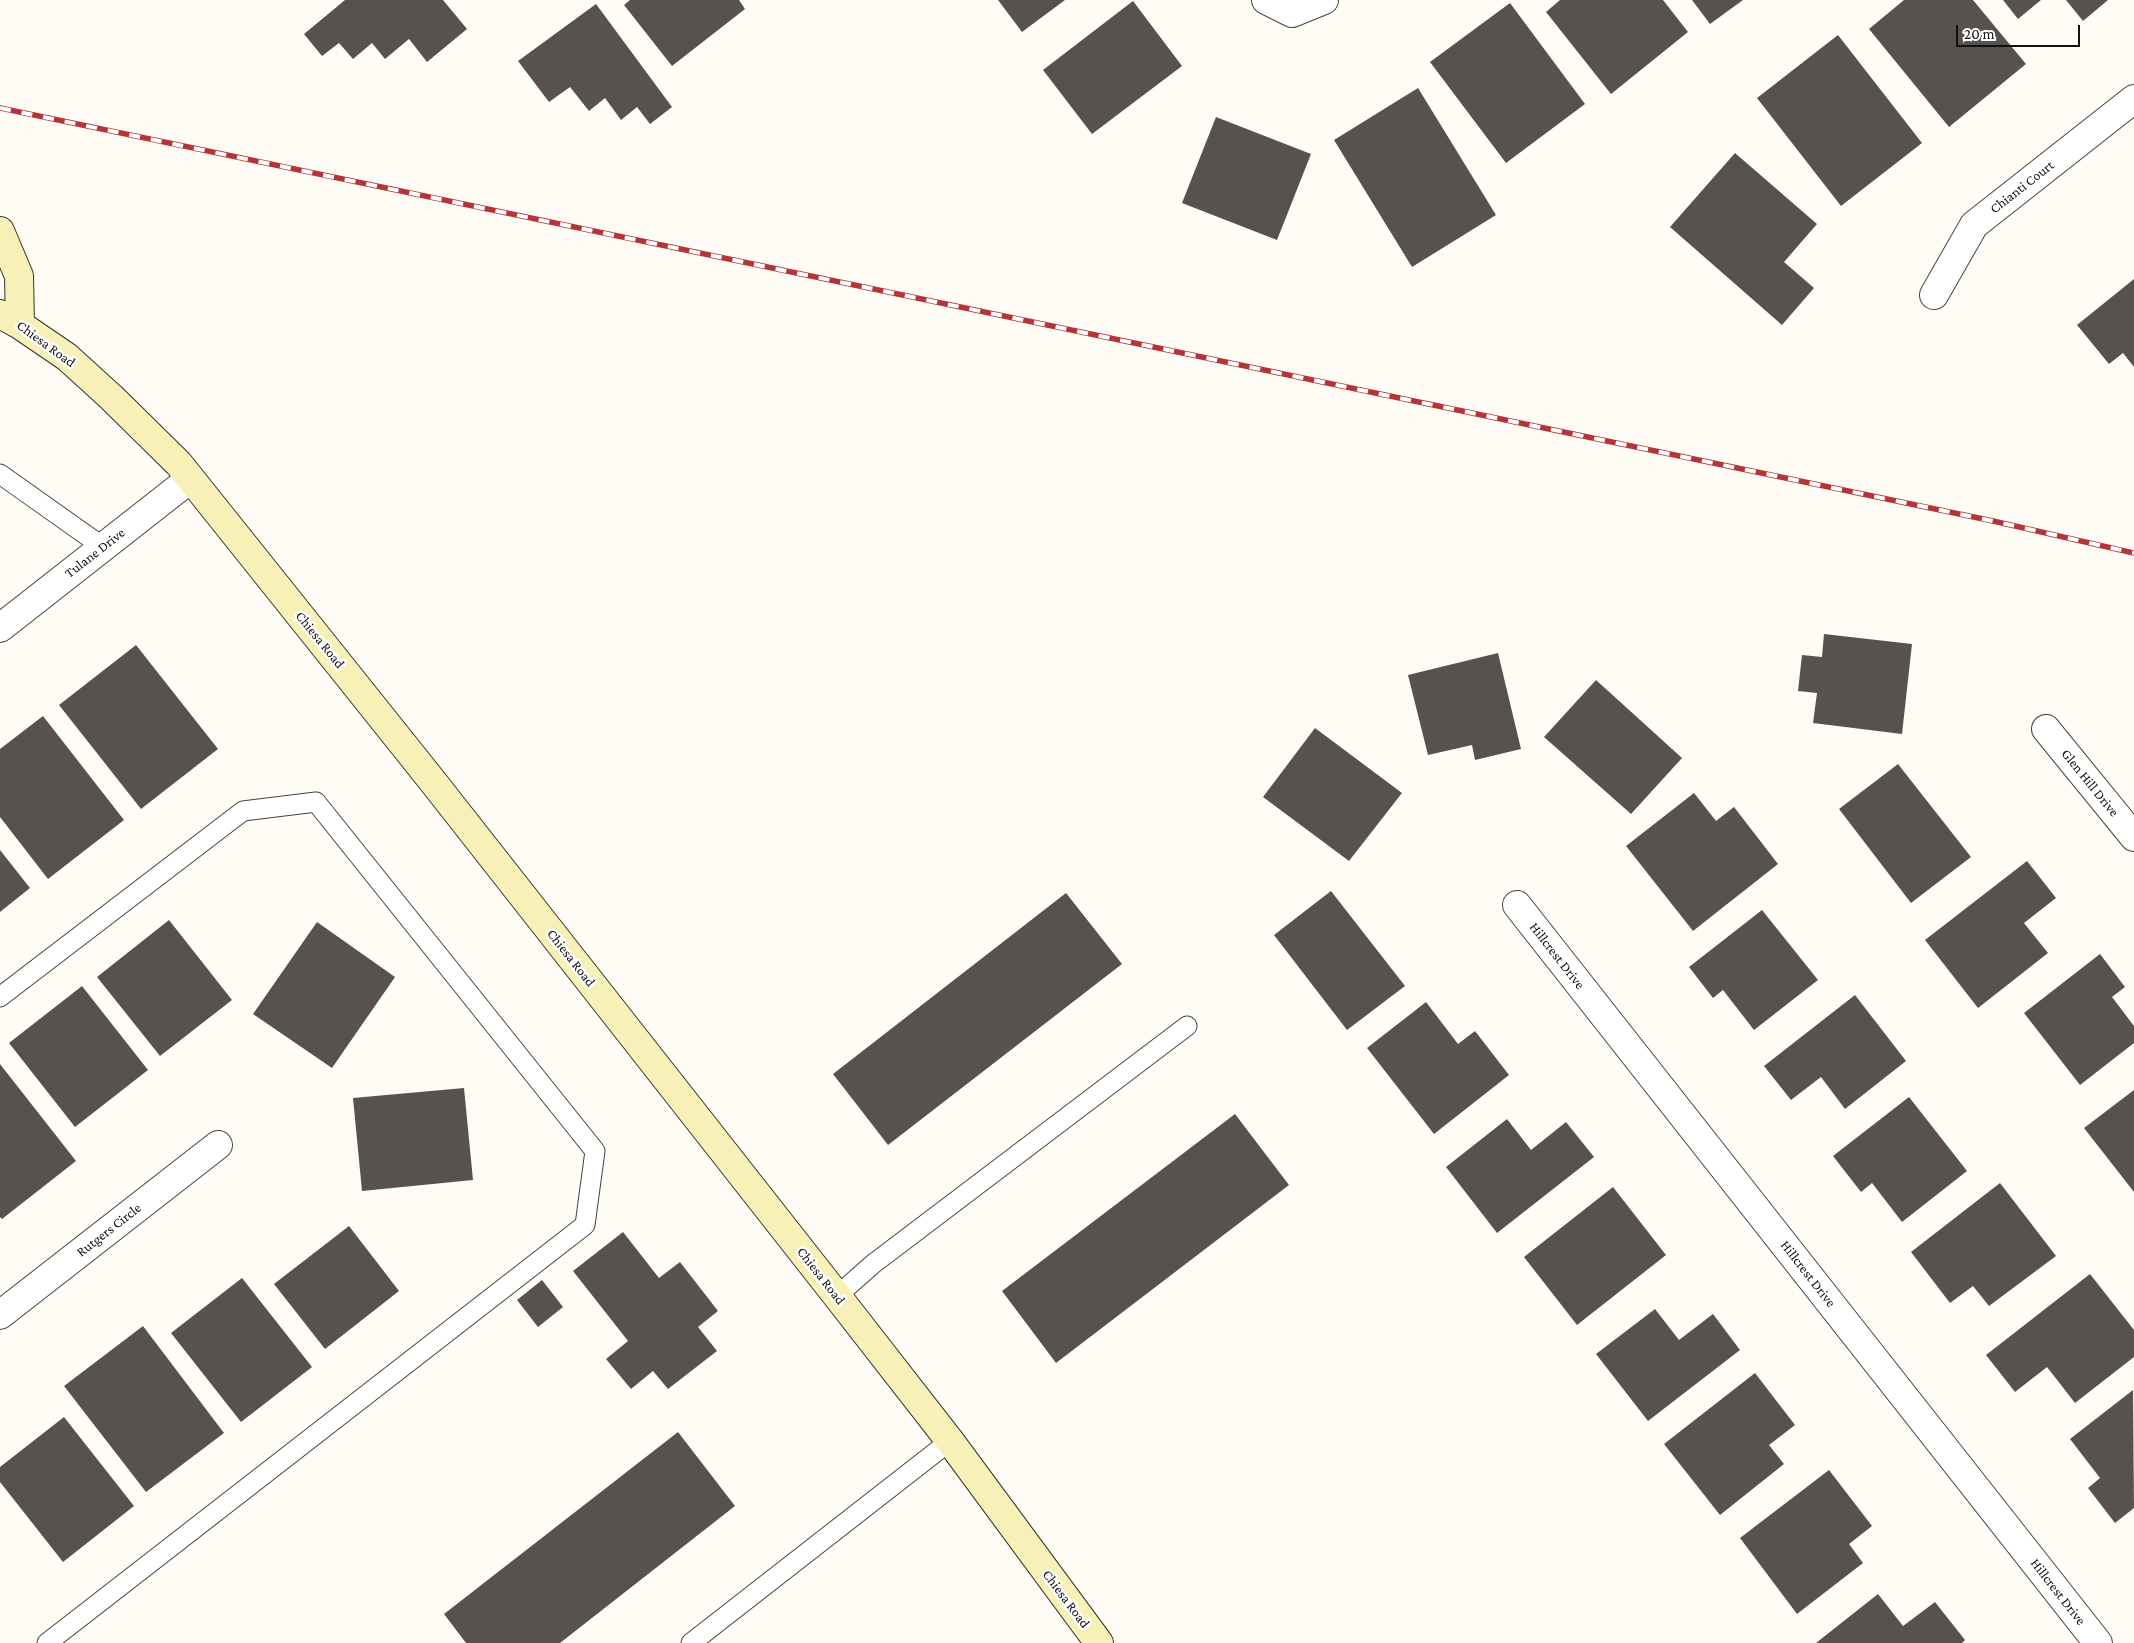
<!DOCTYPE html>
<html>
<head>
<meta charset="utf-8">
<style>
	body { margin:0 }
	#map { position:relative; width:2134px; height:1643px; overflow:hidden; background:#fefcf5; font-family:"Crimson Pro",serif }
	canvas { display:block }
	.scale { position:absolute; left:1956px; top:25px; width:124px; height:22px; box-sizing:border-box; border:2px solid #111; border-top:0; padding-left:6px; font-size:15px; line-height:18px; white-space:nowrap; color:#111; -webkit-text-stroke:4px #fff; paint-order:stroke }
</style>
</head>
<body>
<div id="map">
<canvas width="2134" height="1643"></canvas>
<div class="scale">20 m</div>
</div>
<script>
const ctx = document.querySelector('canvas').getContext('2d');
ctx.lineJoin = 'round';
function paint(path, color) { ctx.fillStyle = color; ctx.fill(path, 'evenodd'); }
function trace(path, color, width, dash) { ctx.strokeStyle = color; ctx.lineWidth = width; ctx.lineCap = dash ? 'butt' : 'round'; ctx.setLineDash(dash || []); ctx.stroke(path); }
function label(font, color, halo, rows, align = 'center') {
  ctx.font = font + ' "Crimson Pro",serif'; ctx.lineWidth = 5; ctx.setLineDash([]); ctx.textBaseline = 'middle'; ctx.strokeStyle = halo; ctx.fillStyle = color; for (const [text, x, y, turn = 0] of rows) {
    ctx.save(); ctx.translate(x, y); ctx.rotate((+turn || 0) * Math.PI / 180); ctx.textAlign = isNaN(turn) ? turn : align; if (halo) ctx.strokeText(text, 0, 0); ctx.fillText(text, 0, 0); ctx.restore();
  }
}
const building = new Path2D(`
	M345,0H443L467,29L427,62L409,39L385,59L372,43L353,59L339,43L322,56L304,34Z
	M630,0H739L745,9L672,66L624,5Z
	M998,0H1065L1022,32Z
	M1560,0H1663L1688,32L1611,94L1546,12Z
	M1692,0H1743L1710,24Z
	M1904,0H1973L2026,64L1949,127L1869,29Z
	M2003,0H2041L2018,19Z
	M2066,0H2108L2083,21Z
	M1133,1L1182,66L1092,134L1043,70Z
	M1510,3L1585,104L1506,163L1430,62Z
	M596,4L672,107L650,124L637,107L621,120L605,98L589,111L570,87L549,102L518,61Z
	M1838,35L1922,143L1841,206L1757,98Z
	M1418,88L1496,215L1412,267L1334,140Z
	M1216,117L1311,154L1277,240L1182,203Z
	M1735,153L1817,224L1784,262L1814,288L1782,325L1670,227Z
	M2134,279V367L2123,353L2109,364L2077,325Z
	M1824,634L1912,644L1902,734L1813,723L1817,693L1798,691L1802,655L1822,657Z
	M136,645L218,749L141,809L59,705Z
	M1498,653L1521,749L1475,760L1472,745L1428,755L1408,675Z
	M1596,680L1682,758L1631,814L1544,737Z
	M43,716L124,820L48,879L0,817V749Z
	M1315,728L1402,793L1349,861L1263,797Z
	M1898,764L1971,857L1911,903L1839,809Z
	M1694,793L1716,821L1734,807L1778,864L1693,931L1626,846Z
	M0,850L30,888L0,912Z
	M2027,861L2056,898L2024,923L2048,953L1978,1008L1925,940Z
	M1331,891L1405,986L1347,1030L1274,935Z
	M1066,893L1122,964L888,1145L833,1074Z
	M1762,910L1818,980L1754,1030L1723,990L1713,998L1689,967Z
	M169,920L232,1000L160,1056L97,977Z
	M317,922L395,977L332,1068L253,1014Z
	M2100,954L2125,987L2112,997L2134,1026V1043L2080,1085L2024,1013Z
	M82,986L148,1070L75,1127L9,1043Z
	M1855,995L1906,1061L1845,1109L1821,1077L1791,1100L1764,1066Z
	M1426,1002L1458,1044L1475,1031L1509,1075L1434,1134L1367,1048Z
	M0,1064L76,1161L2,1219L0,1217Z
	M464,1088L473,1180L362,1191L353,1098Z
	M2134,1090V1192L2084,1128Z
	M1909,1097L1967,1171L1902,1222L1872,1183L1861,1192L1833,1156Z
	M1235,1114L1289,1185L1056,1363L1002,1291Z
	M1507,1119L1531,1150L1566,1122L1594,1157L1497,1233L1446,1167Z
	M2000,1183L2056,1256L1989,1306L1973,1286L1950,1303L1911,1252Z
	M1613,1187L1666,1255L1577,1325L1524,1257Z
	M349,1226L399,1291L325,1349L274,1284Z
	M623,1232L659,1278L680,1262L718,1311L698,1327L717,1351L668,1389L653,1371L631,1389L606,1359L628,1341L573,1271Z
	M2090,1274L2134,1330V1357L2075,1403L2047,1367L2015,1392L1986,1355Z
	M242,1278L312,1367L241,1422L171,1333Z
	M542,1280L563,1307L538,1327L517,1300Z
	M1655,1309L1679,1340L1713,1314L1740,1350L1648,1421L1596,1354Z
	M143,1326L224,1433L146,1492L64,1386Z
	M1755,1373L1795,1425L1769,1445L1784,1464L1720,1515L1664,1444Z
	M2133,1390L2134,1508L2115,1523L2088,1488L2100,1478L2070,1439Z
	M64,1417L134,1506L63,1562L0,1482V1467Z
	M678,1432L735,1506L560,1643H466L444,1614Z
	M1829,1470L1872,1526L1849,1544L1863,1563L1797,1614L1740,1538Z
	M1878,1594L1903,1626L1935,1602L1965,1640L1962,1643H1816Z`);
const lane = new Path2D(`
	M0,474L103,547
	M0,997L243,811L316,802L595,1151L585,1225L47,1643
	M837,1296L873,1264L1187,1026
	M691,1643L950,1441`);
const street = new Path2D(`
	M1266,0L1292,13L1324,0
	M1934,295L1974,225L2134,99
	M0,628L190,479
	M2046,729L2134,837
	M1517,905L2098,1643
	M0,1315L218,1145`);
const secondary = new Path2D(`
	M0,231L19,276L20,325
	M0,314L20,325L67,357L112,398L179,464L434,783L837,1296L950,1441L1099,1643`);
const rail = new Path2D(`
	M0,108L1993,521L2134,553`);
const streetNames = [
	["Chianti Court",2022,187,-38],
	["Chiesa Road",46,344,36],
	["Tulane Drive",95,553,-38],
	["Chiesa Road",320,640,51],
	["Glen Hill Drive",2090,783,51],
	["Hillcrest Drive",1557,956,52],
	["Chiesa Road",571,958,52],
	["Rutgers Circle",109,1230,-38],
	["Hillcrest Drive",1808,1274,52],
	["Chiesa Road",821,1276,52],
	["Hillcrest Drive",2058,1592,52],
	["Chiesa Road",1066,1599,53]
];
paint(building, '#58524e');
trace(lane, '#444', 21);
trace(street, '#444', 30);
trace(secondary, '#333', 30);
trace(lane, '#fff', 19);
trace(street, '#fff', 28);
trace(secondary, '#f7f1b7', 28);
trace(rail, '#b43539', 5.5);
trace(rail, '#fff', 4, [11]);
label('14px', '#111', '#fff', streetNames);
</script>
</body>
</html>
